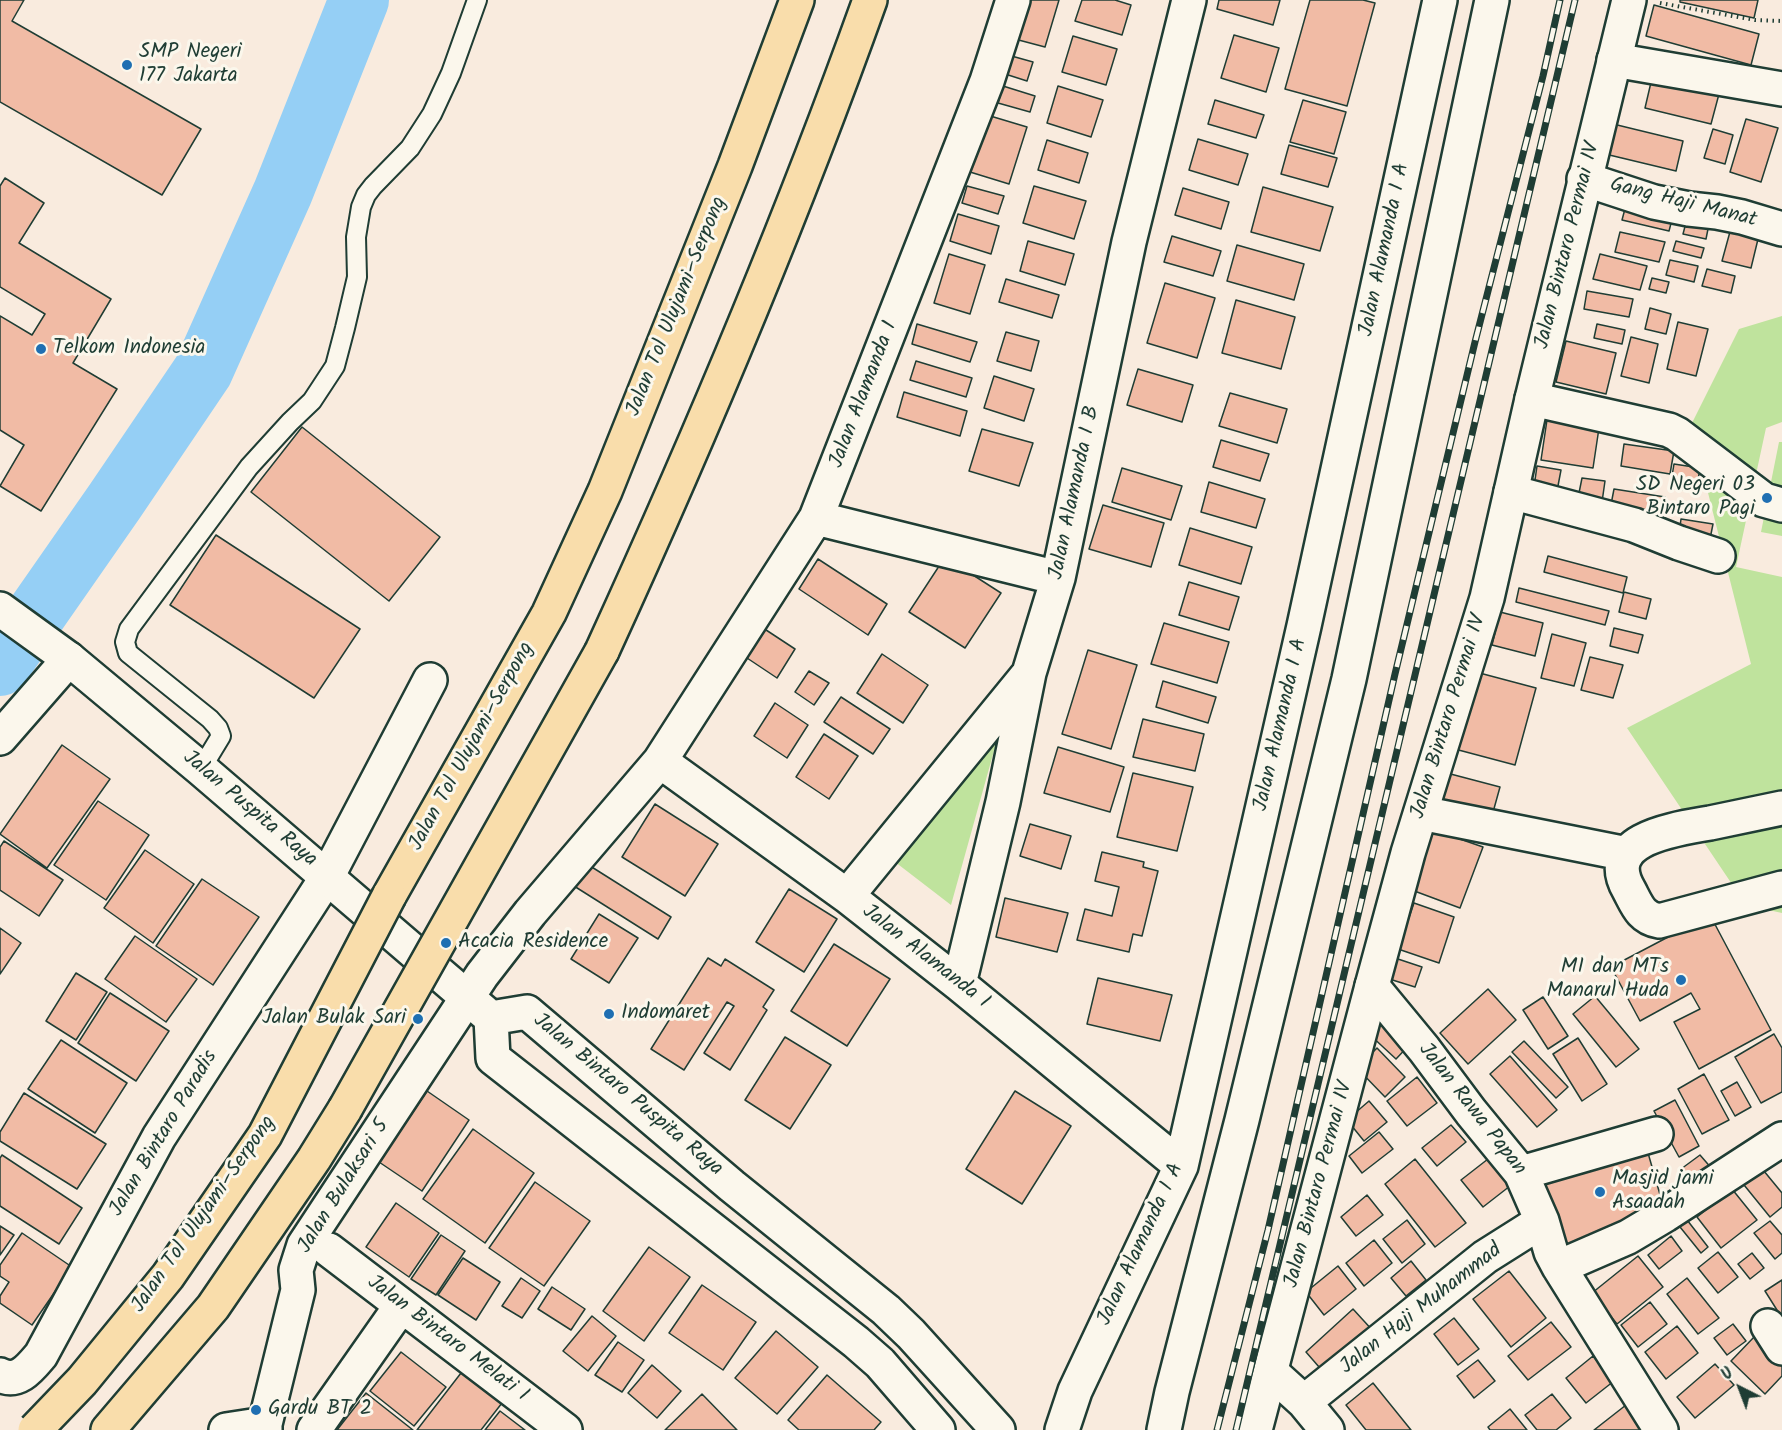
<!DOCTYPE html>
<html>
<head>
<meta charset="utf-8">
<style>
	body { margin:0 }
	#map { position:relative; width:1782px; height:1430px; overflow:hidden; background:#f9ebde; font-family:Kalam,sans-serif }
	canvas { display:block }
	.north { position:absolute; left:1710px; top:1358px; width:60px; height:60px; -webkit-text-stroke:4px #fbf7ec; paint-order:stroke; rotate:318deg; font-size:16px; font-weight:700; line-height:24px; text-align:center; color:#1f3d34 }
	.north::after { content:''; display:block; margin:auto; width:21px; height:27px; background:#1f3d34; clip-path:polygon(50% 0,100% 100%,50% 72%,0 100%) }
</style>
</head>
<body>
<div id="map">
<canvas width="1782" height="1430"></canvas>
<div class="north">U</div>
</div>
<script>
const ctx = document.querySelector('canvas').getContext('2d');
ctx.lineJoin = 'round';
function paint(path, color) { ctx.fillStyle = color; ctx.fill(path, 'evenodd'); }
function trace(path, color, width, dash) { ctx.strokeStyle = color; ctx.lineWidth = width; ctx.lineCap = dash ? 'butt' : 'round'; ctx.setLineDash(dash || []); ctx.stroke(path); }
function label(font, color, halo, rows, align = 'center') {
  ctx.font = font + ' Kalam,sans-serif'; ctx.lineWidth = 6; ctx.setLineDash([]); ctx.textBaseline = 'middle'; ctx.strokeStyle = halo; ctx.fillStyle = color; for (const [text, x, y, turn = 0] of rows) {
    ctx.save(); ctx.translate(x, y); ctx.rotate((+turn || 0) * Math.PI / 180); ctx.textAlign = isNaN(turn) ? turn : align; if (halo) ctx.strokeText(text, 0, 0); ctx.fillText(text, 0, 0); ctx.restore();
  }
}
const green = new Path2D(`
	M1782,316V422L1766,428L1736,567L1782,577V913L1746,905L1627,728L1751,664L1691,425L1739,329Z
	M1779,442H1782V536L1761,532Z
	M1014,679L951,905L873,845Z`);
const river = new Path2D(`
	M0,666L115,501L203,371L283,192L359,0`);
const building = new Path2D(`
	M0,0H24L12,21L201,129L162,195L0,102Z
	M1023,0H1059L1045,47L1011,38Z
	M1082,0H1115L1131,5L1122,35L1075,21Z
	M1219,0H1280L1273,25L1217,9Z
	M1310,0H1363L1375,3L1347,106L1285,89Z
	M1680,0H1758L1754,18L1680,2Z
	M1654,5L1759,34L1751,65L1646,36Z
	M1234,35L1279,48L1266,92L1221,78Z
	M1073,36L1117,49L1106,85L1062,72Z
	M1008,55L1033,62L1027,81L1002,73Z
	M1652,78L1719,94L1711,124L1645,108Z
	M1003,86L1035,96L1030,112L998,103Z
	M1058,86L1103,100L1091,137L1047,123Z
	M1215,100L1264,115L1256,138L1208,124Z
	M1303,100L1346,112L1334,154L1290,142Z
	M987,115L1027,127L1009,184L970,172Z
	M1746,119L1778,128L1761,182L1730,172Z
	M1609,123L1683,141L1676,171L1601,153Z
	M1713,129L1733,135L1725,164L1704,158Z
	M1198,139L1248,154L1238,185L1189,170Z
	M1047,140L1088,153L1079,183L1038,170Z
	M1289,145L1337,158L1328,187L1281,174Z
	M5,178L44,203L19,243L111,299L73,363L117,389L41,511L0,486L24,445L0,430V316L32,335L45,314L0,287V186Z
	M967,186L1004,196L998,214L962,203Z
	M1034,186L1086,201L1074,239L1023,223Z
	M1263,187L1333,207L1320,251L1251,232Z
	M1183,188L1229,202L1221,229L1175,215Z
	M1626,205L1673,216L1669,231L1622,220Z
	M958,214L999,226L991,254L950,241Z
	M1687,219L1709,224L1706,239L1683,234Z
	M1731,228L1759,235L1751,268L1722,261Z
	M1620,232L1665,242L1659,262L1615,252Z
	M1172,236L1221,251L1213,276L1164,262Z
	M1028,241L1074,254L1065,285L1020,271Z
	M1676,241L1704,248L1701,258L1673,251Z
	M1237,245L1304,264L1294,300L1227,281Z
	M949,254L985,265L970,314L934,303Z
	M1600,254L1647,266L1640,290L1593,279Z
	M1670,260L1698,266L1694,282L1666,275Z
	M1707,269L1735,276L1731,293L1702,286Z
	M1652,278L1669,282L1666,293L1649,289Z
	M1006,279L1059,295L1052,318L999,302Z
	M1165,283L1215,298L1197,358L1147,343Z
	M1587,291L1633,299L1629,317L1584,309Z
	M1236,300L1295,317L1281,369L1222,353Z
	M1650,308L1671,314L1666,334L1645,329Z
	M1678,322L1708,329L1696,376L1667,369Z
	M917,324L977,342L970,362L912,344Z
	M1597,324L1625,330L1622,344L1594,338Z
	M1006,332L1039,341L1031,371L997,361Z
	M1631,337L1658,344L1649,383L1621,376Z
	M1566,341L1616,353L1606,394L1556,382Z
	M916,361L972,378L966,397L910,380Z
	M1138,369L1193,385L1182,422L1127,405Z
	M994,376L1034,389L1024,421L984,408Z
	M904,392L967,411L960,436L897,417Z
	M1230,393L1287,409L1277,443L1219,426Z
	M1547,420L1599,428L1593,468L1541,460Z
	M302,427L440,537L389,601L251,492Z
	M982,429L1033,443L1019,486L969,471Z
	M1221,440L1269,454L1260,481L1213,467Z
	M1624,444L1674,451L1670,474L1621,466Z
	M1674,464L1700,468L1696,492L1670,488Z
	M1537,466L1561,470L1557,491L1534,487Z
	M1122,468L1182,486L1171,520L1112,502Z
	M1582,478L1605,481L1602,502L1578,498Z
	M1209,482L1265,499L1256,528L1201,512Z
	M1614,489L1665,497L1660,523L1609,515Z
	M1103,505L1164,523L1151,567L1089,549Z
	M1681,519L1713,524L1710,539L1679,534Z
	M1190,528L1252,547L1241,584L1179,565Z
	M216,535L360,629L314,698L170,605Z
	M1548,556L1627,577L1623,593L1544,572Z
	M945,557L1001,593L965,648L909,612Z
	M818,559L887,604L868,635L799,589Z
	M1189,582L1239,597L1229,630L1179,615Z
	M1519,588L1609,611L1605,625L1516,602Z
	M1624,592L1651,599L1646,619L1619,612Z
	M1500,612L1543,623L1535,656L1492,645Z
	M1164,623L1229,642L1217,683L1151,664Z
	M760,626L795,649L777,678L741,654Z
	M1614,628L1643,635L1638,653L1610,646Z
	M1552,634L1586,643L1574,686L1541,678Z
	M1088,650L1137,665L1111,749L1062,734Z
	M882,654L928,685L903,723L857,693Z
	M1590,657L1623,665L1613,698L1581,690Z
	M809,671L829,683L814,705L795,692Z
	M1472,671L1536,688L1515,765L1451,748Z
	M1163,681L1216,697L1208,723L1156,707Z
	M841,697L890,729L873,754L824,722Z
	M775,703L808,725L787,758L754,736Z
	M1143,719L1204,734L1195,771L1133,757Z
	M824,734L858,756L829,799L796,777Z
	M62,745L110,779L47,868L0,834Z
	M1058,747L1124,767L1110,812L1044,793Z
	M1443,772L1500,787L1490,823L1433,808Z
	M1133,773L1193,787L1177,851L1117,837Z
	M98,801L149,835L106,900L54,865Z
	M655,804L718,844L685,896L622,857Z
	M1030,824L1071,836L1061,869L1020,856Z
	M1431,829L1483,847L1460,908L1409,889Z
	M4,841L63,880L39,916L0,890V847Z
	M145,850L194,884L153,943L104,908Z
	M1102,852L1144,862L1143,867L1158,871L1142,936L1133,934L1129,952L1077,940L1085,909L1112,916L1119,887L1095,881Z
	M587,864L671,917L658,939L574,886Z
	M202,879L259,917L213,985L156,946Z
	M789,889L837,919L804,972L756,942Z
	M1005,898L1068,913L1057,952L996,937Z
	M1414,903L1454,917L1439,963L1398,949Z
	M599,914L638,938L609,983L571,959Z
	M1710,915L1771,1030L1699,1069L1674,1022L1700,1009L1691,993L1640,1021L1611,967Z
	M0,928L21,943L0,974Z
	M135,936L197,979L166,1022L105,979Z
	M834,944L890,979L847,1046L791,1011Z
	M1392,957L1422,967L1415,987L1386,978Z
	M708,958L721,966L725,959L774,990L763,1007L767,1010L730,1070L704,1053L734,1006L727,1002L684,1070L651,1049Z
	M76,973L107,992L76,1040L46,1021Z
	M1098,978L1172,995L1160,1041L1087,1024Z
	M1488,989L1516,1020L1468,1064L1440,1033Z
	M110,993L169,1031L136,1081L78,1043Z
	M1595,996L1639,1049L1616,1067L1573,1014Z
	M1543,997L1568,1036L1548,1049L1523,1010Z
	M1385,1014L1413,1041L1396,1059L1368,1033Z
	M1774,1034L1782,1048V1092L1761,1103L1735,1057Z
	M785,1037L831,1065L790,1129L745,1100Z
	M1578,1038L1607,1084L1582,1101L1553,1054Z
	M61,1040L127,1083L95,1133L28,1089Z
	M1524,1041L1568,1087L1556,1098L1512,1052Z
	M1377,1048L1405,1077L1385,1097L1357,1068Z
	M1510,1056L1557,1110L1537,1127L1490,1074Z
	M1704,1074L1729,1120L1702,1134L1678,1089Z
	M1417,1077L1437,1103L1407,1126L1387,1101Z
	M1737,1082L1751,1107L1735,1116L1721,1091Z
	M427,1091L469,1120L422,1191L379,1162Z
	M1015,1091L1071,1126L1022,1204L966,1169Z
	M24,1093L106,1144L77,1189L0,1141V1132Z
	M1675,1100L1699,1146L1679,1157L1654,1111Z
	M1369,1101L1387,1122L1364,1141L1347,1120Z
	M1451,1125L1466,1142L1437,1166L1422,1148Z
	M473,1129L534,1173L485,1243L423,1199Z
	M1379,1132L1393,1149L1362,1173L1349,1156Z
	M1644,1139L1665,1212L1559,1255L1535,1171Z
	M2,1155L82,1208L59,1244L0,1206V1158Z
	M1700,1155L1713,1170L1694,1185L1681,1169Z
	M1415,1159L1466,1223L1435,1247L1385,1184Z
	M1488,1159L1510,1186L1483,1207L1461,1180Z
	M1759,1165L1782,1193V1207L1770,1217L1740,1180Z
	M535,1182L590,1221L544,1286L489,1248Z
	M1732,1189L1757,1220L1721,1248L1697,1217Z
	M1367,1195L1383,1215L1356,1236L1341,1217Z
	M396,1203L439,1233L409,1277L366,1247Z
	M1684,1216L1708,1247L1701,1253L1676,1222Z
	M1407,1220L1425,1244L1402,1263L1383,1239Z
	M1770,1221L1782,1235V1253L1775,1259L1754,1233Z
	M0,1226L14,1235L0,1255Z
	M22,1233L72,1267L32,1325L0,1303V1296L9,1282L0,1276V1265Z
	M441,1235L465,1251L436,1295L411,1279Z
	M1671,1236L1682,1251L1659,1269L1648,1255Z
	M1374,1240L1392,1263L1364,1286L1346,1263Z
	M649,1247L690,1277L644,1341L603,1311Z
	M1718,1252L1738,1277L1718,1293L1698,1268Z
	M1752,1253L1764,1268L1750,1279L1738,1264Z
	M1638,1256L1663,1287L1617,1324L1592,1293Z
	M463,1258L500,1282L476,1320L438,1295Z
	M1411,1261L1426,1280L1406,1296L1391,1278Z
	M1338,1266L1356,1289L1324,1315L1306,1292Z
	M1509,1271L1546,1318L1511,1347L1473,1299Z
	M521,1278L540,1291L522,1318L502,1306Z
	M1687,1278L1719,1318L1698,1334L1667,1294Z
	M1782,1280V1318L1765,1291Z
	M702,1285L756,1322L723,1370L669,1333Z
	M552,1287L585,1309L571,1330L538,1309Z
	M1650,1302L1667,1324L1638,1347L1621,1325Z
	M1353,1309L1374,1332L1326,1375L1306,1352Z
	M592,1316L616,1336L588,1371L563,1351Z
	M1454,1318L1479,1349L1458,1365L1434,1334Z
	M1551,1322L1571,1347L1528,1380L1508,1356Z
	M1733,1324L1746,1341L1727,1355L1714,1338Z
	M1677,1326L1698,1353L1666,1379L1645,1352Z
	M776,1331L818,1367L777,1414L735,1378Z
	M1755,1336L1782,1362V1376L1765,1394L1731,1361Z
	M618,1342L644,1360L622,1392L595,1375Z
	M401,1352L446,1387L414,1426L370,1391Z
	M1593,1356L1614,1381L1586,1403L1566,1378Z
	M1478,1360L1495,1381L1474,1398L1457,1376Z
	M1715,1364L1734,1385L1695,1418L1677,1397Z
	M652,1365L681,1391L657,1418L628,1393Z
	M461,1373L502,1403L481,1430H417Z
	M827,1375L881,1422L874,1430H799L788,1420Z
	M1373,1383L1411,1430H1366L1346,1405Z
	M366,1393L413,1430H337Z
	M702,1394L737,1430H665Z
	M1552,1394L1571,1418L1556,1430H1537L1525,1415Z
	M1626,1405L1646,1430H1594Z
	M1510,1409L1527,1430H1490L1488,1427Z
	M500,1411L525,1430H485Z`);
const path = new Path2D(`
	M1660,3L1755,20L1782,21`);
const service = new Path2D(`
	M201,769L221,736L218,728L210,719L128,653L125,642L129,629L249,467L290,422L312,401L335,366L345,328L357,277L356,237L361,207L366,195L373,186L410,148L432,114L451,73L477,0`);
const minor = new Path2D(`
	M1614,60L1782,89
	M1584,179L1654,202L1689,209L1717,212L1742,217L1782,229
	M1532,399L1669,430L1677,434L1764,500L1782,505
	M1511,492L1634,525L1679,543L1718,556
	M816,518L1058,578
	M0,738L69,659
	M660,761L847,896L959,984L1181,1166
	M1782,808C1758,813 1734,818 1710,823C1677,829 1599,838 1629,890C1637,905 1641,918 1659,921L1782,888
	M1421,813L1627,854
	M847,896L1026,677
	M959,984L1003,802L1029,673L1058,578L1129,242L1189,0
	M1372,986L1424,1049L1471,1112L1521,1173L1542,1221L1551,1252L1559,1267L1661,1430
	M1521,1173L1656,1134
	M329,1250L565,1430
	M1559,1267L1628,1237L1665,1215L1782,1139
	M1768,1326L1782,1348
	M1271,1372L1304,1402L1327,1430
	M0,1375C18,1384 30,1368 41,1355L159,1137L327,877L430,680
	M1304,1402L1485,1257L1542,1221
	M226,1430L265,1424
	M265,1430V1424L298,1290L296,1270L304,1245L482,975L530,913L660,761L816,518L987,81L1013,0
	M314,1430L401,1306
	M1062,1430L1075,1391L1181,1166L1304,626L1440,0
	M1164,1430L1172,1392L1242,1120L1349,679L1492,0`);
const tertiary = new Path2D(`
	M1255,1430L1372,986L1408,853L1487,598L1532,399L1629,0`);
const secondary = new Path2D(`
	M0,609L69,659L201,769L491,1018
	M491,1018L527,1012L732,1186L886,1310L911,1334L998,1430
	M491,1018L493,1058L856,1342L880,1363L938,1430`);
const motorway = new Path2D(`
	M602,651C700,437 791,221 870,0
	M389,896L549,613L605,491L735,166L797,0
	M108,1430L213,1307L314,1159L345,1109`);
const rail = new Path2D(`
	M1217,1430L1268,1230L1395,674L1475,342L1543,76L1560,0
	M1236,1430L1575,0`);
const motorwayBridge = new Path2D(`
	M345,1109L602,651
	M35,1430L82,1381L168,1276L265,1135L389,896`);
const markers = [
	[127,65,6,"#1f6fb2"],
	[41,349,6,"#1f6fb2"],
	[1767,498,6,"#1f6fb2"],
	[446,943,6,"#1f6fb2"],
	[1681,980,6,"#1f6fb2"],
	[609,1014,6,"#1f6fb2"],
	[418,1019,6,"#1f6fb2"],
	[1600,1192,6,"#1f6fb2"],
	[256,1410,6,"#1f6fb2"]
];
const poiNames = [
	["SMP Negeri",139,53],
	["177 Jakarta",139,77],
	["Telkom Indonesia",53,349],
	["SD Negeri 03",1755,486,"right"],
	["Bintaro Pagi",1755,510,"right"],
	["Acacia Residence",458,943],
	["MI dan MTs",1669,968,"right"],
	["Manarul Huda",1669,992,"right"],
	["Indomaret",621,1014],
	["Jalan Bulak Sari",406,1019,"right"],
	["Masjid jami",1612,1180],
	["Asaadah",1612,1204],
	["Gardu BT 2",268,1410]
];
const streetNames = [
	["Gang Haji Manat",1683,204,14],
	["Jalan Bintaro Permai IV",1569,246,-76],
	["Jalan Alamanda I A",1386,250,-78],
	["Jalan Tol Ulujami–Serpong",678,307,-68],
	["Jalan Alamanda I",865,395,-69],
	["Jalan Alamanda I B",1076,493,-78],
	["Jalan Bintaro Permai IV",1450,717,-73],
	["Jalan Alamanda I A",1282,725,-77],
	["Jalan Tol Ulujami–Serpong",473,747,-61],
	["Jalan Puspita Raya",249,810,40],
	["Jalan Alamanda I",925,958,38],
	["Jalan Bintaro Puspita Raya",627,1096,40],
	["Jalan Rawa Papan",1471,1110,52],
	["Jalan Bintaro Paradis",165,1134,-59],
	["Jalan Bintaro Permai IV",1320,1185,-75],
	["Jalan Bulaksari 5",345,1187,-58],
	["Jalan Tol Ulujami–Serpong",205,1215,-55],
	["Jalan Alamanda I A",1142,1245,-65],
	["Jalan Haji Muhammad",1422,1310,-38],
	["Jalan Bintaro Melati I",447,1340,37]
];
paint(green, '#bfe39d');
trace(river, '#95cff5', 60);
paint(building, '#f1bba5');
trace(building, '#1f3d34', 1.5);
trace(service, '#1f3d34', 22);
trace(minor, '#1f3d34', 38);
trace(tertiary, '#1f3d34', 38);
trace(secondary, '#1f3d34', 38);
trace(motorway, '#1f3d34', 38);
trace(path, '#1f3d34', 4, [1.5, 4.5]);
trace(service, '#fbf7ec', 18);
trace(minor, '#fbf7ec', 33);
trace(tertiary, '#fbf7ec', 33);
trace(secondary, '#fbf7ec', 33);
trace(motorway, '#f9ddab', 33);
trace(rail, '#1f3d34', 7);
trace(rail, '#fbf7ec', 4.5, [14]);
trace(motorwayBridge, '#1f3d34', 38, []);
trace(motorwayBridge, '#f9ddab', 33);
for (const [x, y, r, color] of markers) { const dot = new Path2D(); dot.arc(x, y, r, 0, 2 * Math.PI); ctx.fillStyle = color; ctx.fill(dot); trace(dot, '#fbf7ec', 2); }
label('21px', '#1f3d34', '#fbf7ec', poiNames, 'left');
label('21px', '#1f3d34', '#fbf7ec', streetNames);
</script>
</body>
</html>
